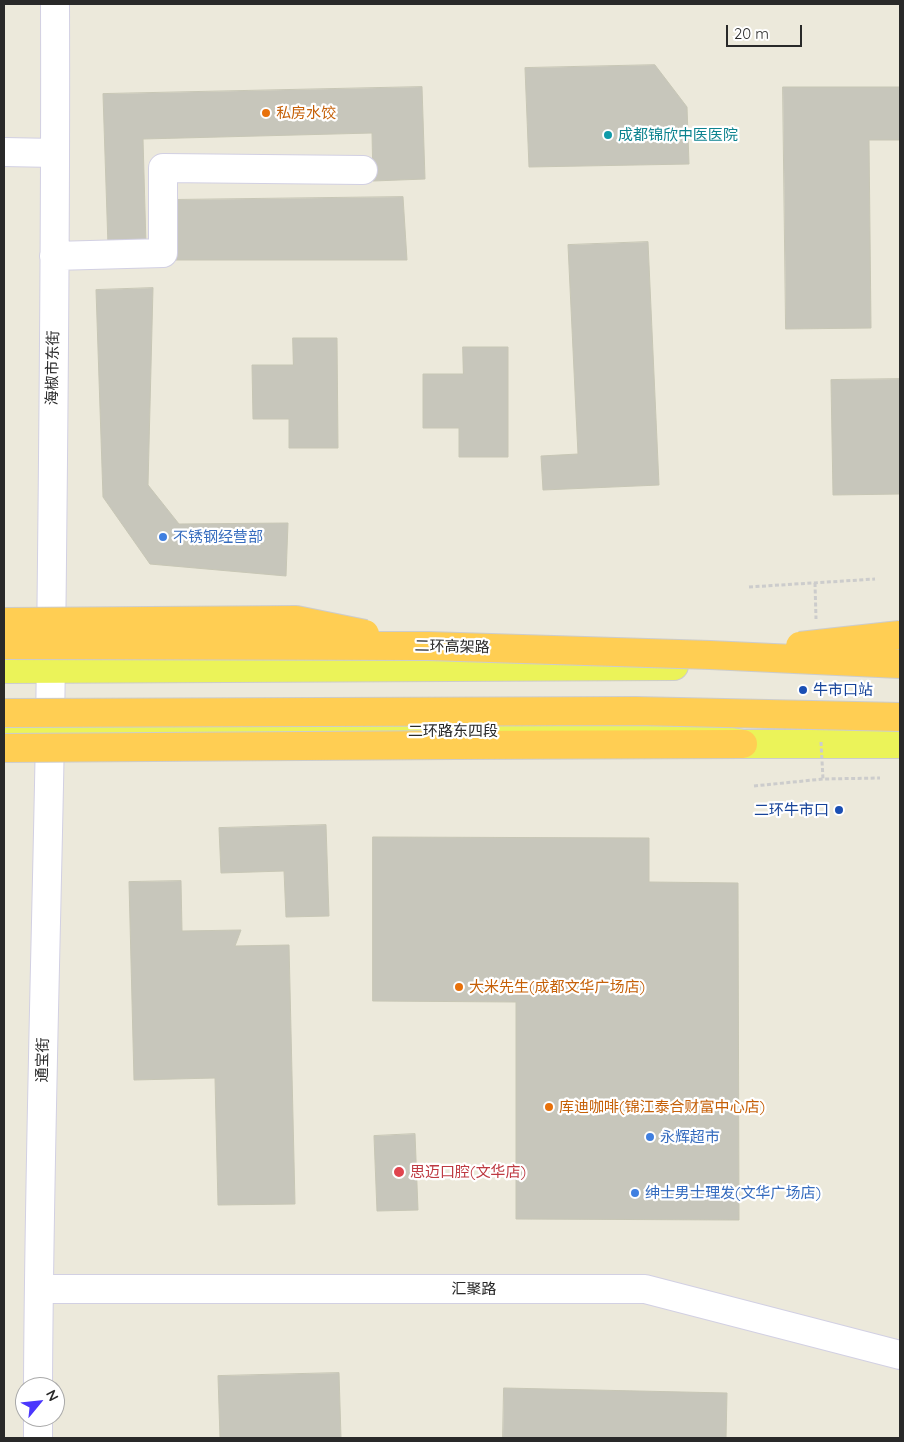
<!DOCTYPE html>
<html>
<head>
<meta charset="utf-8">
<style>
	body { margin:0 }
	#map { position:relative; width:904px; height:1442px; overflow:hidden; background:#ece9db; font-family:Quicksand,sans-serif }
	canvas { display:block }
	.frame { position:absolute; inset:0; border:5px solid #292929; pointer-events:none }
	.north { position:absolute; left:15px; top:1377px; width:50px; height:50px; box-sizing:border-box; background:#fff; border:1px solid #a9a9a9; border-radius:50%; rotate:62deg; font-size:14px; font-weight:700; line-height:20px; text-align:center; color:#292929 }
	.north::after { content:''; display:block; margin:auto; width:18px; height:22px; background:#4b37fd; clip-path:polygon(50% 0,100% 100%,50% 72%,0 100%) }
	.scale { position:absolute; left:726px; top:25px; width:76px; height:22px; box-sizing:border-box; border:2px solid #292929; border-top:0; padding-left:6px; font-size:15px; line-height:18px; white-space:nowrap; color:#292929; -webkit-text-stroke:4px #fff; paint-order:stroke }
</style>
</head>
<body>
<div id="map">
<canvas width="904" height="1442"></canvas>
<div class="frame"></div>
<div class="north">N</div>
<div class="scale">20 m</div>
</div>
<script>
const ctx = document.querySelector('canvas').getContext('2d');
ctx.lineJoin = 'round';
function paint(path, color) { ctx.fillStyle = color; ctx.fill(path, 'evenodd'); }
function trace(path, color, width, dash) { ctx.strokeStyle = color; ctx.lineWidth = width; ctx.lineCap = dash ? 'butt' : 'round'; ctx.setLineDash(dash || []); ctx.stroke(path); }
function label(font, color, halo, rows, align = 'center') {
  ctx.font = font + ' Quicksand,"Noto Sans SC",sans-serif'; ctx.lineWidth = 4.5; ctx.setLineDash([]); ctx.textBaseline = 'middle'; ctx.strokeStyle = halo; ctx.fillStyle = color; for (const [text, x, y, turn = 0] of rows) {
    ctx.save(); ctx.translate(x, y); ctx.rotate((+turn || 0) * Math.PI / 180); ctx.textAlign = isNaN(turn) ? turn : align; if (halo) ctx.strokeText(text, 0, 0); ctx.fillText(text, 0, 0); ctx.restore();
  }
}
const building = new Path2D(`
	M655,65L687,107L689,164L529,167L525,68Z
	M422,87L425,179L373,181L372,133L143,139L146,245L108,246L103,94Z
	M783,87H900V140H869L871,328L786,329Z
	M403,197L407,260H173L168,200Z
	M648,242L659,485L543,490L541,456L578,454L568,245Z
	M153,288L148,485L179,524L288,523L286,576L150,564L103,497L96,290Z
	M293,338H337L338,448H289V419H253L252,365H293Z
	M463,347H508V457H459V428H423V374H463Z
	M900,379V494L833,495L831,380Z
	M326,825L329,916L286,917L284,871L221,873L219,828Z
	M373,837L649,838V882L738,883L739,1220L516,1219V1002L373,1001Z
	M181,881L182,931L241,930L235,946L289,945L295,1204L218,1205L215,1078L134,1080L129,882Z
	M415,1134L418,1210L377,1211L374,1136Z
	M339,1373L341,1438H220L218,1376Z
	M504,1388L727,1393L726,1438H503Z`);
const path = new Path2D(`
	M749,587L875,579
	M754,786L823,779L880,778`);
const minor = new Path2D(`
	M4,152L55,153
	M54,256L163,253V168L363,170
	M39,1289H645L900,1355
	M38,1387C39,1169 46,951 50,734C53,490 56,247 55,4
	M38,1438V1417`);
const major = new Path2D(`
	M4,669L674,666
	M4,733L668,730L743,744H900`);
const highway = new Path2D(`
	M454,745L743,744`);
const pathBridge = new Path2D(`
	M815,583L816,619
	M821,742L823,779`);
const highwayBridge = new Path2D(`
	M4,622L296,620L365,634
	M4,645L428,646L710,655L900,664
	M800,646L900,635
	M4,713L636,711L900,717
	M4,748L454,745`);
const markers = [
	[266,113,5,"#e8710a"],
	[608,135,5,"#0f9aa8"],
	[163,537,5,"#3f7fe0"],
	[803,690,5,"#1a4fb4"],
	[839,810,5,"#1a4fb4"],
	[459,987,5,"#e8710a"],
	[549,1107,5,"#e8710a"],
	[650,1137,5,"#3f7fe0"],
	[399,1172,6,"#e0444e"],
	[635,1193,5,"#3f7fe0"]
];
const foodNames = [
	["私房水饺",276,113],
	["大米先生(成都文华广场店)",469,987],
	["库迪咖啡(锦江泰合财富中心店)",559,1107]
];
const cultureNames = [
	["成都锦欣中医医院",618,135]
];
const streetNames = [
	["海椒市东街",53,368,-89],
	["二环高架路",452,647,1],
	["二环路东四段",453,731],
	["通宝街",43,1060,-89],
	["汇聚路",474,1289]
];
const shopNames = [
	["不锈钢经营部",173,537],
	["永辉超市",660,1137],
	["绅士男士理发(文华广场店)",645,1193]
];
const transitNames = [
	["牛市口站",813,690],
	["二环牛市口",829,810,"right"]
];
const healthNames = [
	["思迈口腔(文华店)",410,1172]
];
paint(building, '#c7c6bb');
trace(building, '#c7c6b5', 1);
trace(minor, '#d2d0e3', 30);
trace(major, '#ccc', 30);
trace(highway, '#ccc', 30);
trace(path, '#ccc', 3, [4, 2.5]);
trace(minor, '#fff', 28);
trace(major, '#ebf359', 28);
trace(highway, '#ffce53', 28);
trace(highwayBridge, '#ccc', 30, []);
trace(pathBridge, '#ccc', 3, [4, 2.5]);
trace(highwayBridge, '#ffce53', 28);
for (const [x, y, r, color] of markers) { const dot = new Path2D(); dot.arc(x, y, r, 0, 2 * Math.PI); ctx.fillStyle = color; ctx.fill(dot); trace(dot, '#fff', 2); }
label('15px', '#c56008', '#fff', foodNames, 'left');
label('15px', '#0d838f', '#fff', cultureNames, 'left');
label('15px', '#292929', '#fff', streetNames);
label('15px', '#366cbe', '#fff', shopNames, 'left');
label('15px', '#164399', '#fff', transitNames, 'left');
label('15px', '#be3a42', '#fff', healthNames, 'left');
</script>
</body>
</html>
